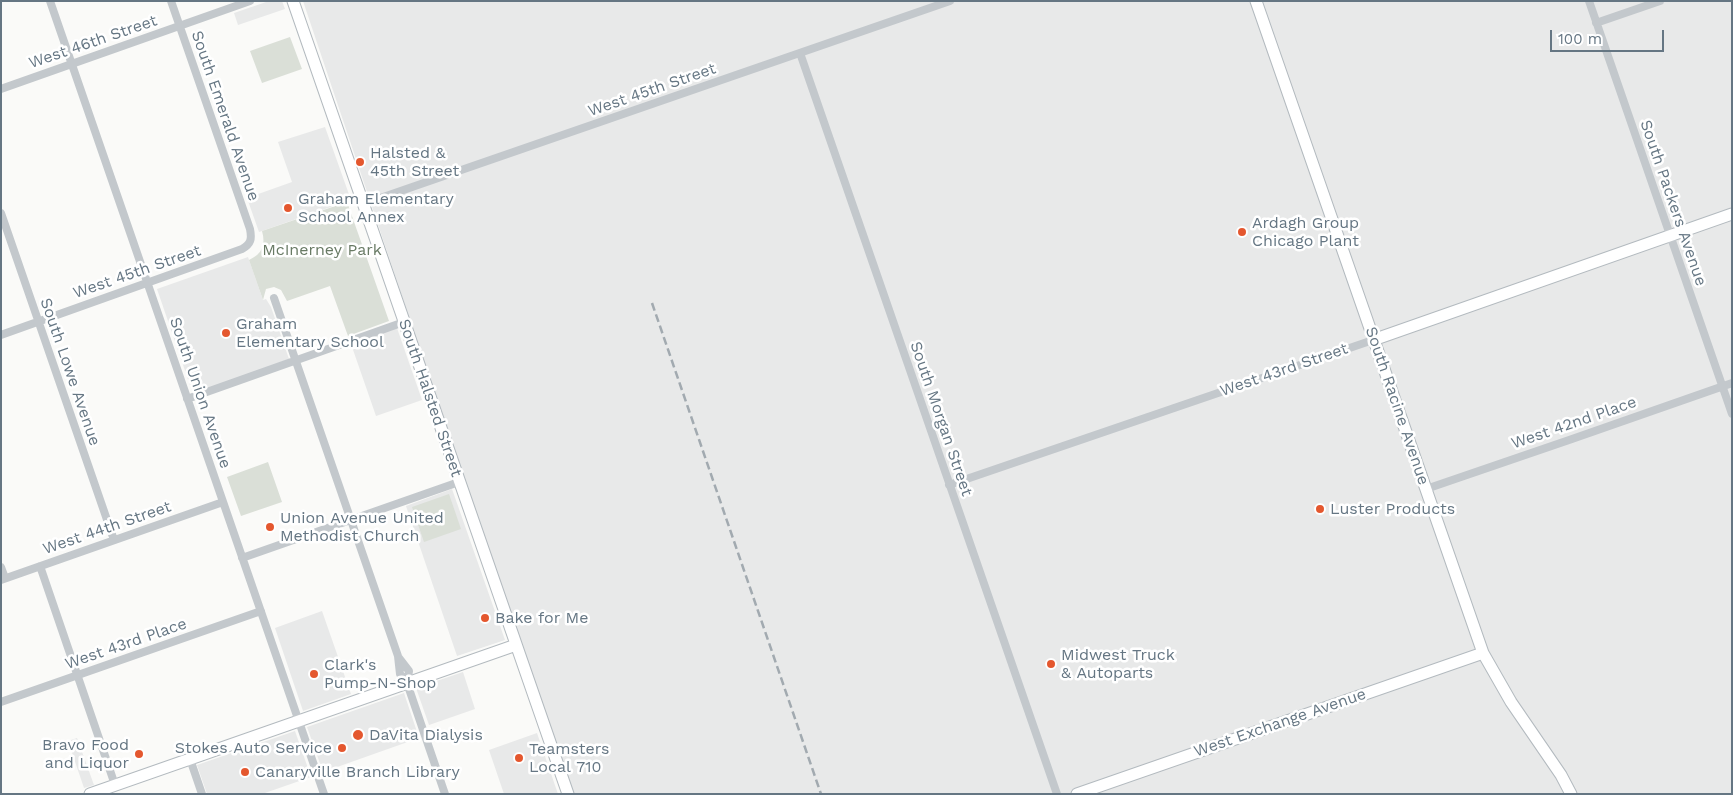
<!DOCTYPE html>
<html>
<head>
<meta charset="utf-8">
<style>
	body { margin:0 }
	#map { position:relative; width:1733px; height:795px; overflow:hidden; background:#fafaf8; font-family:"Work Sans",sans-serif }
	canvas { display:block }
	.frame { position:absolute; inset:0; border:2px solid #657683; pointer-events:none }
	.scale { position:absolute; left:1550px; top:30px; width:114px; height:22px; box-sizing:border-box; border:2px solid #657683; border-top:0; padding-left:6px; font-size:15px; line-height:18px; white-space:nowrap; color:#657683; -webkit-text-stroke:4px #fff; paint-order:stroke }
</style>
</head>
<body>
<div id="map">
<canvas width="1733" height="795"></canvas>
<div class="frame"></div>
<div class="scale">100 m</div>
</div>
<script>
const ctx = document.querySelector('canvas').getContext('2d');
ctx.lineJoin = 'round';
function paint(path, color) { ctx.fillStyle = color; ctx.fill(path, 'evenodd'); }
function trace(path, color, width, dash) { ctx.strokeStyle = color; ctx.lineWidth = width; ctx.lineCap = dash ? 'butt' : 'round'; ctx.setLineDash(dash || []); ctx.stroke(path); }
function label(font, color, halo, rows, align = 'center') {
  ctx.font = font + ' "Work Sans",sans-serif'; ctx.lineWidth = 5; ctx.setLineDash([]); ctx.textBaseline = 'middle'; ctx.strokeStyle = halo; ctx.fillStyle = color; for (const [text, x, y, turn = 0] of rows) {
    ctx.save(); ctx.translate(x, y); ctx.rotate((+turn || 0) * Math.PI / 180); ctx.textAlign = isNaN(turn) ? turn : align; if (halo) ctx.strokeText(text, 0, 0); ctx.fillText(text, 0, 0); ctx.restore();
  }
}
const built = new Path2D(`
	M269,1H282L285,9L238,25L234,13Z
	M303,1H1732V794H569Z
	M325,127L351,200L259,232L247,198L292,182L278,142Z
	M248,257L263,300L266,299L271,307L289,359L193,394L157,289Z
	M397,328L422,400L376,416L351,344Z
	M452,489L505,640L457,656L406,506Z
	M322,611L351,694L303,711L275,628Z
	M463,672L475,709L429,725L416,688Z
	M404,693L419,738L323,772L307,727Z
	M295,731L311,777L262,794H207L197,765Z
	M537,733L558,794H504L489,750Z
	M77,738L94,785L84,788L68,741Z`);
const green = new Path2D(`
	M290,37L302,69L262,83L250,51Z
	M347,202L389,321L348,336L330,286L287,301L281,290L274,287L266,289L263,300L249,260C262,254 266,245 262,231Z
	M268,462L282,502L241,516L227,477Z
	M449,494L461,529L424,542L412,507Z`);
const street = new Path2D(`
	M50,1L324,794
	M1589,1L1732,414
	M1596,23L1660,1
	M800,53L1057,794
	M1,89L250,1
	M363,204L950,1
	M1,213L114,540
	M274,298L398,656L400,674L407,683L445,794
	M1,335L242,249C251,244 252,239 250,229L171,1
	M187,399L404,322
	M949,485L1373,340
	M1426,489L1572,439L1732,383
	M242,558L459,482
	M40,566L115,785
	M1,567L5,578
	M1,580L223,502
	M399,658L409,671L407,683
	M1,702L261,611
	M190,759L202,794`);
const secondary = new Path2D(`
	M293,1L568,794
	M1256,1L1483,653L1511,702L1561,775L1571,794
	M1373,340L1732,214
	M90,794L516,645
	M1077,794L1483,653`);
const rail = new Path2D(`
	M652,303L821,794`);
const markers = [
	[360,162,5,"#e4572e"],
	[288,208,5,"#e4572e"],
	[1242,232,5,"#e4572e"],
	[226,333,5,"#e4572e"],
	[1320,509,5,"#e4572e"],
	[270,527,5,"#e4572e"],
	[485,618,5,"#e4572e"],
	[1051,664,5,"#e4572e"],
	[314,674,5,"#e4572e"],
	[358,735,6,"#e4572e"],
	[342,748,5,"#e4572e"],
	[139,754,5,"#e4572e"],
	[519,758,5,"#e4572e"],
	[245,772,5,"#e4572e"]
];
const streetNames = [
	["West 46th Street",93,42,-19],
	["West 45th Street",652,90,-19],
	["South Emerald Avenue",225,116,71],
	["South Packers Avenue",1673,203,71],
	["West 45th Street",137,272,-19],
	["West 43rd Street",1284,370,-19],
	["South Lowe Avenue",70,372,71],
	["South Union Avenue",200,393,71],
	["South Halsted Street",430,398,71],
	["South Racine Avenue",1397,406,71],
	["South Morgan Street",941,419,71],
	["West 42nd Place",1574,423,-19],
	["West 44th Street",107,528,-19],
	["West 43rd Place",126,644,-19],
	["West Exchange Avenue",1280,723,-19]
];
const poiNames = [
	["Halsted &",370,153],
	["45th Street",370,171],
	["Graham Elementary",298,199],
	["School Annex",298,217],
	["Ardagh Group",1252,223],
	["Chicago Plant",1252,241],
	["Graham",236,324],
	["Elementary School",236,342],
	["Luster Products",1330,509],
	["Union Avenue United",280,518],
	["Methodist Church",280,536],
	["Bake for Me",495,618],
	["Midwest Truck",1061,655],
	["& Autoparts",1061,673],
	["Clark's",324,665],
	["Pump-N-Shop",324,683],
	["DaVita Dialysis",369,735],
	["Bravo Food",129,745,"right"],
	["and Liquor",129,763,"right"],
	["Stokes Auto Service",332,748,"right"],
	["Teamsters",529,749],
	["Local 710",529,767],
	["Canaryville Branch Library",255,772]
];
const parkNames = [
	["McInerney Park",322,250]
];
paint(built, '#e8e9e9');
paint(green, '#dadfd7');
trace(secondary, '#b3babf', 13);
trace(street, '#c3c8cc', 8);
trace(secondary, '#fff', 11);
trace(rail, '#a2aab0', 2.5, [8, 4]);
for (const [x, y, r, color] of markers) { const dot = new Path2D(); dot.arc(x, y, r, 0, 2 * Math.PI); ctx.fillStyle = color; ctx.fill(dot); trace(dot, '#fff', 2); }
label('16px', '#657683', '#fff', streetNames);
label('16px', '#657683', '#fff', poiNames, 'left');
label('16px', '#687a64', '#fff', parkNames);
</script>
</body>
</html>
